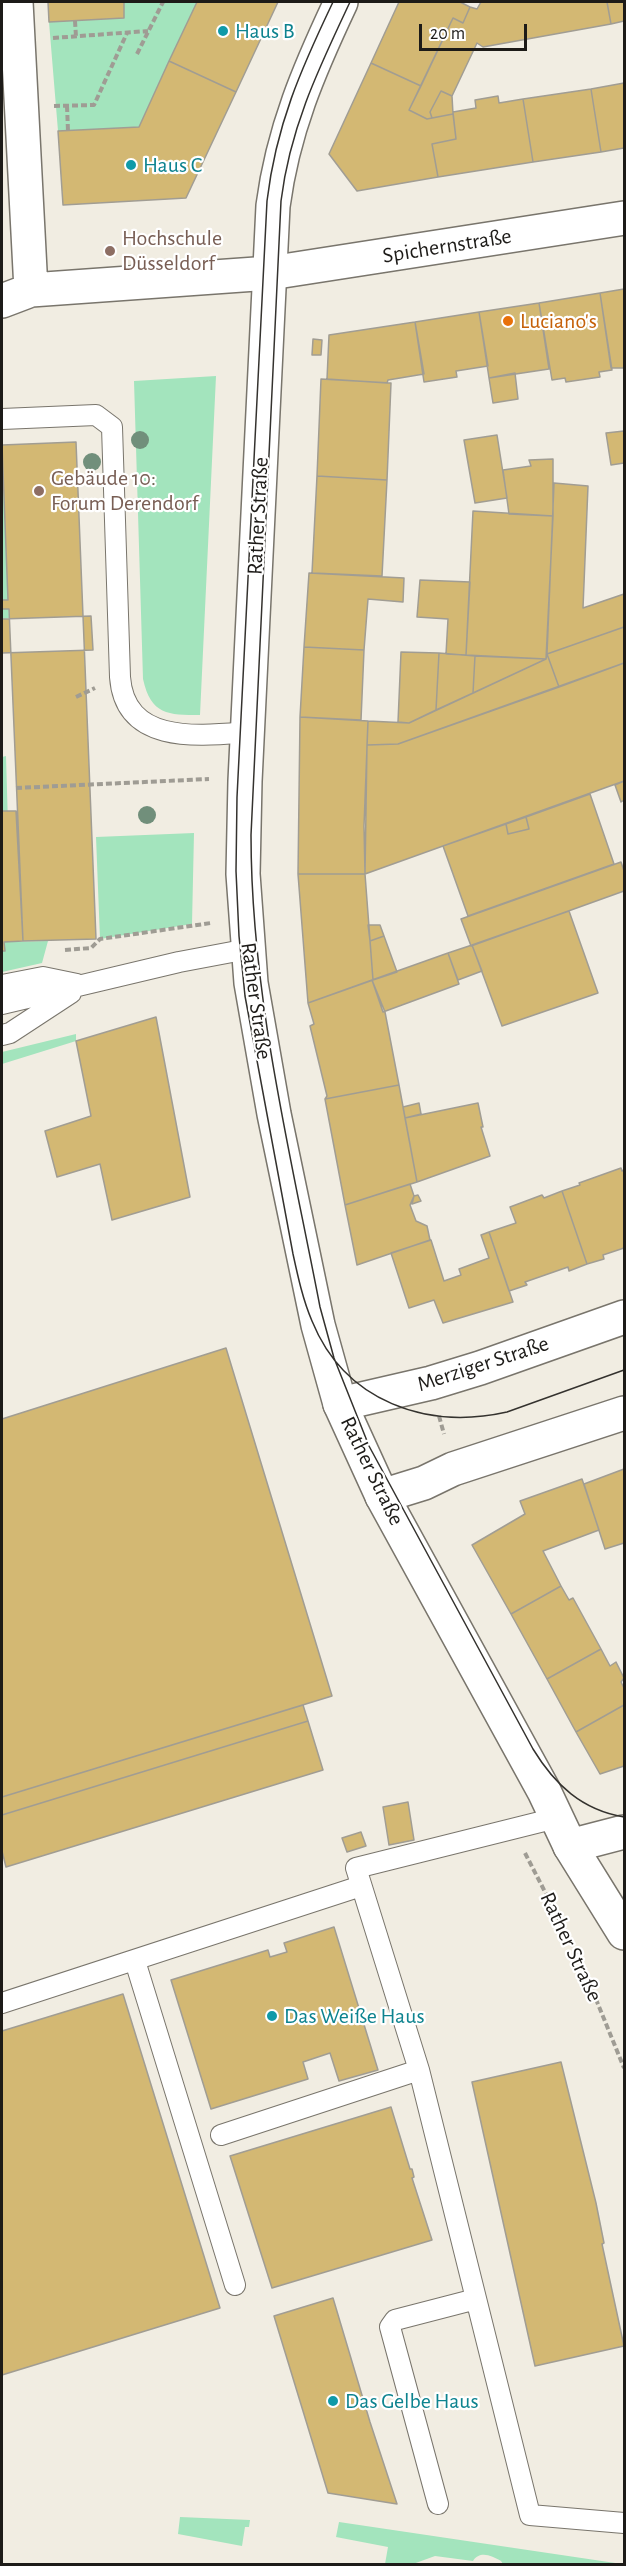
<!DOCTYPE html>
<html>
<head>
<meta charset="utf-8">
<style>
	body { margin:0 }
	#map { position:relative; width:626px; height:2566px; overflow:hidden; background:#f1ede2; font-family:"Alegreya Sans",sans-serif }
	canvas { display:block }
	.frame { position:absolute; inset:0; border:3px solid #1d1b18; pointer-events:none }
	.scale { position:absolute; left:419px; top:24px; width:108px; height:27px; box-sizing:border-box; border:3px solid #1d1b18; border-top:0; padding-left:8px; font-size:18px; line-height:21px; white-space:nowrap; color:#1d1b18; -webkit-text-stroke:4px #fff; paint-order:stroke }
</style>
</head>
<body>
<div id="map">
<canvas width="626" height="2566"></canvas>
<div class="frame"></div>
<div class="scale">20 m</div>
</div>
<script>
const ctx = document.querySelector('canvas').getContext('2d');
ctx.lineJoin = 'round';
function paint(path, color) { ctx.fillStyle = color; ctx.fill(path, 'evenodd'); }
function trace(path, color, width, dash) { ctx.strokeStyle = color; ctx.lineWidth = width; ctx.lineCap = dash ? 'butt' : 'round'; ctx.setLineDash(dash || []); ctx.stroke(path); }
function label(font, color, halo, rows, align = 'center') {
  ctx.font = font + ' "Alegreya Sans",sans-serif'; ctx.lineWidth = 4.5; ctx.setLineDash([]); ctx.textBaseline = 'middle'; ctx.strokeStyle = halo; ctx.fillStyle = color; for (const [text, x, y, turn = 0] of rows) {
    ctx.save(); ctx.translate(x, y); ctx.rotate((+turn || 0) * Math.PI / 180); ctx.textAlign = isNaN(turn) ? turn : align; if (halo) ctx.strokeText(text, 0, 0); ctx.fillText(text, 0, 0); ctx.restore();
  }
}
const green = new Path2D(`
	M124,2H198L139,127L58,131L49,22L124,18Z
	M216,376L200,715C168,715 151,715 143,679L134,381Z
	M2,445L9,618L2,619Z
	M6,756L8,825H2V757Z
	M194,833L192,924L100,939L96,837Z
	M48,941L42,963L2,972V951H5L4,942Z
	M76,1034V1041L2,1064V1052Z
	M180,2517L250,2520L249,2527H245L242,2546L178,2534Z
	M339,2522L622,2564H503L501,2561C492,2556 480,2550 473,2561L435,2556L413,2564H385L388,2547L336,2537Z`);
const building = new Path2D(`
	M48,2H124V18L49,22Z
	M197,2H278L236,92L169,61Z
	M399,2H460L470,7L463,23L453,18L421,86L371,63Z
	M481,2H607L611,24L483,47L477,43L452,96L441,91L430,112L432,118L427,119L409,110L453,18L463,23L470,7L477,9Z
	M607,2H624V21L611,24Z
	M169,61L236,92L186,198L63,205L58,131L139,127Z
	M371,63L421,86L409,110L427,119L453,114L456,139L432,144L438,177L357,191L329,154Z
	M624,83V148L601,152L591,89Z
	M591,89L601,152L533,162L523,99Z
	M441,91L452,96L453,114L432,118L430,112Z
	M498,96L499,103L523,99L533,162L438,177L432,144L456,139L453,112L476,108L475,100Z
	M624,289V368H611L600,293Z
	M600,293L612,370L599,372L600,377L566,382L565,378L552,380L539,303Z
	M539,303L549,369L489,378L479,312Z
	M479,312L488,366L456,371L457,377L424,382L415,322Z
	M415,322L424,374L388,380L387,383L327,379L329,335Z
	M313,339L322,340L321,355H312Z
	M515,373L518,399L493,403L489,378Z
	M321,379L391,383L387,480L317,476Z
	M624,431V463L611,465L606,433Z
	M497,435L507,498L475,503L464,440Z
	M76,442L96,939L23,941L9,609H2V600H8L2,445Z
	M553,459V516L509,514L503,470L531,466L529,460Z
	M317,476L387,480L382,576L312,573Z
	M554,483L588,486L583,608L624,594V627L547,654Z
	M473,511L553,516L546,659L466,655Z
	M309,573L404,578L403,602L368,599L364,650L304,647Z
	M420,580L470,582L466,655L446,654L448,619L417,617Z
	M91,616L93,650L2,653V619Z
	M624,627V663L559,687L547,654Z
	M304,647L364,650L361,720L300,717Z
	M401,652L439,653L436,710L409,723L398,722Z
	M439,653L475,656L473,693L436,710Z
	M547,654L559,687L398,744L367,745L368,721L409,723L546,659Z
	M475,656L546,659L473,693Z
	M624,663V781L365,874L367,745L398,744Z
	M300,717L368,721L364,826L365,874H298Z
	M624,781V800L621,802L615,785Z
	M590,794L614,864L468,916L443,846L506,824L508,834L529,829L526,817Z
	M2,811H16L23,941L4,942L5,951H2Z
	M526,817L529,829L508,834L506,824Z
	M621,862L624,871V891L471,946L461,919Z
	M298,874H365L373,980L308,1003Z
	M569,911L598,993L502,1026L472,945Z
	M368,925H380L384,936L370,941Z
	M384,936L397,972L373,980L370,941Z
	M472,945L482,971L458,980L448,953Z
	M448,953L459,984L383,1012L372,980Z
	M372,980L385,1012L399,1085L325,1099L327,1096L310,1026L314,1024L308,1003Z
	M156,1017L190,1197L112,1220L100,1164L57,1177L45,1131L91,1116L76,1041Z
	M399,1085L417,1182L345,1205L325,1099Z
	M419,1103L421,1114L405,1118L403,1107Z
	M478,1103L483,1127H481L490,1156L417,1182L405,1118Z
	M621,1168L622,1171L624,1170V1248L603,1255L604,1259L587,1264L562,1191L580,1185L579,1183Z
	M410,1184L414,1196L410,1205L416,1221L427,1226L430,1240L357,1265L345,1205Z
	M562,1191L587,1264L569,1271L568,1267L525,1282L527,1285L509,1291L489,1232L516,1223L510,1207L542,1195L544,1198Z
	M418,1195L421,1201L412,1204L414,1196Z
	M489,1232L513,1302L443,1323L434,1300L409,1308L391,1253L431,1240L444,1281L461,1275L459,1269L489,1258L481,1235Z
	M226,1348L332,1696L2,1797V1419Z
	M624,1469V1543L605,1549L584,1484Z
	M582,1479L599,1530L543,1551L561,1586L511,1614L472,1545L525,1514L520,1501Z
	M561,1586L569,1600L573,1598L601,1649L547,1679L511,1614Z
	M601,1649L610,1666L616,1662L624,1678L621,1682L624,1688V1705L576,1732L547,1679Z
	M303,1705L308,1721L2,1815V1797Z
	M624,1705V1766L600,1774L576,1732Z
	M308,1721L323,1770L6,1867L2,1851V1815Z
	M408,1802L414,1840L389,1845L383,1807Z
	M361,1832L366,1846L347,1852L342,1838Z
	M334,1927L378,2070L339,2081L330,2053L303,2062L308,2079L211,2109L171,1980L268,1950L270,1957L287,1952L284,1943Z
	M123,1994L220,2308L2,2375V2031Z
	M561,2062L596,2203L604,2243L602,2244L624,2346L535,2366L472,2082Z
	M391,2107L410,2169H412L414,2177L412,2178L432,2240L272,2288L230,2156Z
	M333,2298L370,2422L397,2504L328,2493L274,2316Z`);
const path = new Path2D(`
	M75,21L76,37
	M53,38L148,31
	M137,54L163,2
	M54,106L94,105L127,33
	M67,106L68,131
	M76,697L95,688
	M16,788L209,779
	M65,950L91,948L100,939L211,923
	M439,1416L444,1434
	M525,1853L580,1960L624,2068`);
const lane = new Path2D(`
	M2,419L96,415L112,427L120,677C125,745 199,736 248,732
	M2,985L43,977L77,984
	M2,1004L179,962L248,949
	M2,1035L10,1033L71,993
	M556,1818L356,1868L419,2070L530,2515L624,2523
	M135,1961L235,2285
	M2,2003L361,1886
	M221,2135L419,2070
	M438,2504L390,2327L395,2320L476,2299`);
const street = new Path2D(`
	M16,2L31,290
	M2,301L31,290L270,273L624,218
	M340,1404L431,1383L480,1368L624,1317
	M382,1496L424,1483L453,1469L624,1413
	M570,1846L624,1832`);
const secondary = new Path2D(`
	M341,2C309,70 283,130 273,206L245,781L243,874L251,983L274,1114L318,1325L340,1404L382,1496L544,1791L570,1846L624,1933`);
const tram = new Path2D(`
	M333,2C301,69 276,125 267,201L237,797L236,871L239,936L245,996L293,1254C298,1277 303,1300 312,1321C345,1402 427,1430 507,1412L624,1370
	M350,2C319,68 290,127 281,201L251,835C251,995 290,1151 320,1307L334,1358L369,1446L533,1749C555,1785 582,1810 624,1817`);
const trees = [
	[140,440],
	[92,462],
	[147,815]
];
const markers = [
	[223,31,6,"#0f9aa8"],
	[131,165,6,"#0f9aa8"],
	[110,251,6,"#8d6e63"],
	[508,321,6,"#e8710a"],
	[39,491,6,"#8d6e63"],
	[272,2016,6,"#0f9aa8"],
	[333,2401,6,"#0f9aa8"]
];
const cultureNames = [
	["Haus B",235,31],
	["Haus C",143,165],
	["Das Weiße Haus",284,2016],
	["Das Gelbe Haus",345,2401]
];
const educationNames = [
	["Hochschule",122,238],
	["Düsseldorf",122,263],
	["Gebäude 10:",51,478],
	["Forum Derendorf",51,503]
];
const streetNames = [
	["Spichernstraße",447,246,-9],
	["Rather Straße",258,516,-87],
	["Rather Straße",256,1001,82],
	["Merziger Straße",483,1364,-18],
	["Rather Straße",372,1471,64],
	["Rather Straße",571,1947,65]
];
const foodNames = [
	["Luciano's",520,321]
];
paint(green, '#a3e4bd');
paint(building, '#d3b873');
trace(building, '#a19d93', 1.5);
trace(lane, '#79756c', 22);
trace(street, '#79756c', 36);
trace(secondary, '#79756c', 36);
trace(path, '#9f9c94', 4, [6, 3]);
trace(lane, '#fff', 20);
trace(street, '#fff', 33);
trace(secondary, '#fff', 33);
trace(tram, '#34322e', 1.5);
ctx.fillStyle = '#718f7b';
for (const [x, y] of trees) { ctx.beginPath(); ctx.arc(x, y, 9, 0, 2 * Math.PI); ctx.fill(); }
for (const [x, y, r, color] of markers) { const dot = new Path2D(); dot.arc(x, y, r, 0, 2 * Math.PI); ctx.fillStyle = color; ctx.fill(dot); trace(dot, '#fff', 2); }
label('22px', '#0d838f', '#fff', cultureNames, 'left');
label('22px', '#785e54', '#fff', educationNames, 'left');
label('22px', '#1d1b18', '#fff', streetNames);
label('22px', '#c56008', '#fff', foodNames, 'left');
</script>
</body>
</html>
